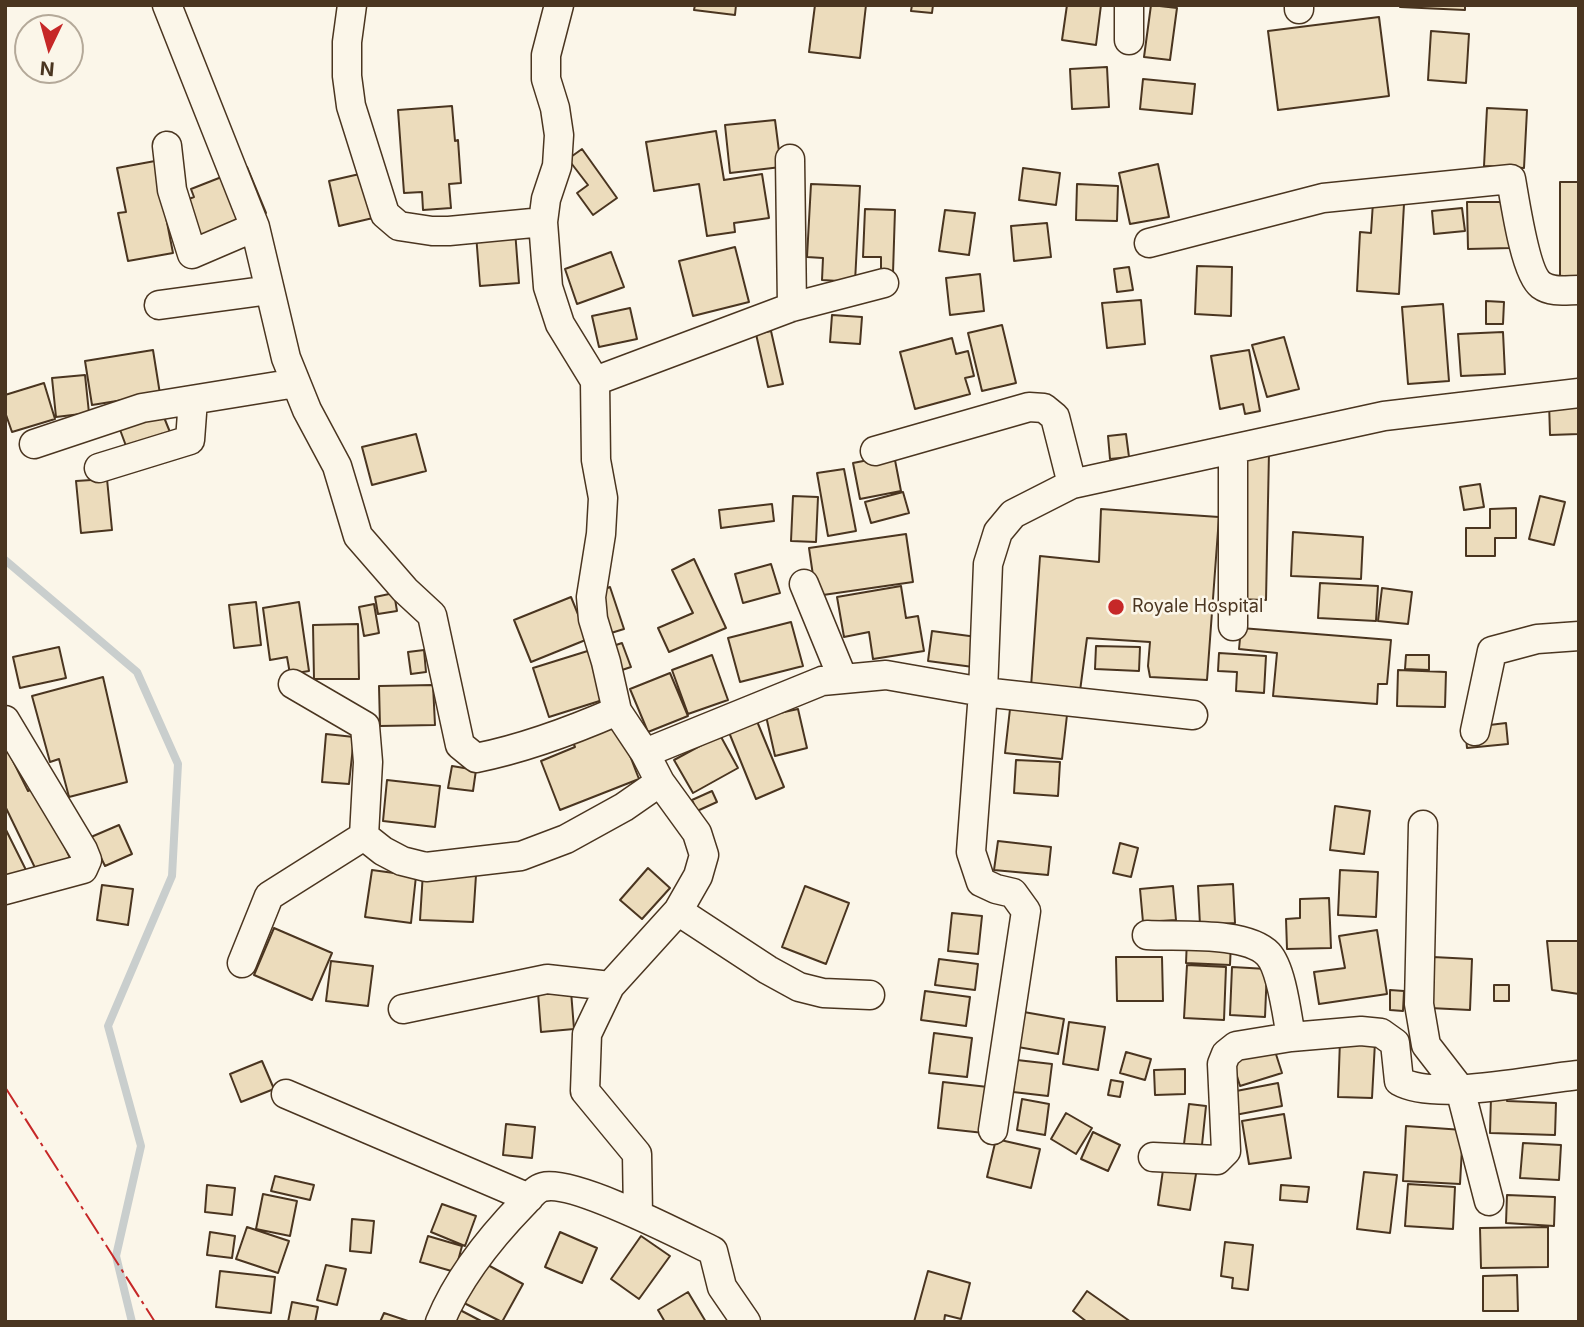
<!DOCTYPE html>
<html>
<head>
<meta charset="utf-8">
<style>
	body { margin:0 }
	#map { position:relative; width:1584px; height:1327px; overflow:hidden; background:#fbf6e9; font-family:Inter,sans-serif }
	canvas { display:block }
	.frame { position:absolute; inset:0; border:7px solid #4a3520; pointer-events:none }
	.north { position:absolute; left:14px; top:14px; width:70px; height:70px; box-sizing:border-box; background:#fbf6e9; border:2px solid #b4a999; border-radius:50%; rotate:185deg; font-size:19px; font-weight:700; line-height:28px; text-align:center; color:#4a3520 }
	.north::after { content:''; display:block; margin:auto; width:24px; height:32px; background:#c62828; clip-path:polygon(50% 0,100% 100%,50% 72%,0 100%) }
</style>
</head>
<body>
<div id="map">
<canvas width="1584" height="1327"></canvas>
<div class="frame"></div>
<div class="north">N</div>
</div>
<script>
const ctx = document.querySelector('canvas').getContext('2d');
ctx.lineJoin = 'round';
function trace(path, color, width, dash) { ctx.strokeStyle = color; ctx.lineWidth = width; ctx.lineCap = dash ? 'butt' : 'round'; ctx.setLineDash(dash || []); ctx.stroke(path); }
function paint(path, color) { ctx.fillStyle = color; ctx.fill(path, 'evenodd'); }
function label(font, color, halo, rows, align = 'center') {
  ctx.font = font + ' Inter,sans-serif'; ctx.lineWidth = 5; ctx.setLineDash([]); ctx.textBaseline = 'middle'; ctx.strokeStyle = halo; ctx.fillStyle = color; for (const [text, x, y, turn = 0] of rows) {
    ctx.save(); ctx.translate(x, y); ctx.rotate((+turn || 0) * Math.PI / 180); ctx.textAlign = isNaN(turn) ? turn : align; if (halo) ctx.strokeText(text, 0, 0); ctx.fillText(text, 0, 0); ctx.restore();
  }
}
const stream = new Path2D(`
	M5,560L137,672L178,764L172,876L108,1026L141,1146L116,1256L132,1322`);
const building = new Path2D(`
	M695,5H736L735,15L694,10Z
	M815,5H866L860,58L809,52Z
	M912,5H933L932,13L911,11Z
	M1067,5H1101L1096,45L1062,40Z
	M1151,5L1177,8L1170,60L1144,57Z
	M1400,5H1465V10L1400,7Z
	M1379,17L1389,96L1278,110L1268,31Z
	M1431,31L1469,34L1466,83L1428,80Z
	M1107,67L1109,107L1072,109L1070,69Z
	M1143,79L1195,84L1192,114L1140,109Z
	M452,106L455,141L458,140L461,183L449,184L451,208L423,210L422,192L404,193L398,110Z
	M1487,108L1527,110L1524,168L1484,166Z
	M775,120L781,167L730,173L725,125Z
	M716,131L724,180L762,174L769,218L734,223L735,232L707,236L699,184L654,191L646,142Z
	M582,149L617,198L593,215L577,193L588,185L568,159Z
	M155,161L173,253L128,261L118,213L126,212L117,168Z
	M1158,164L1169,217L1130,224L1119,173Z
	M247,167L266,213L195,240L181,202L194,197L191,189Z
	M1023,168L1060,173L1056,205L1019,200Z
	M364,173L373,218L339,226L329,181Z
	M1560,182H1579V284H1560Z
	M811,184L860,186L855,282L822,280L823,258L807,257Z
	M1077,184L1118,186L1117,221L1076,220Z
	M1373,202L1404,204L1399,294L1357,291L1360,232L1371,233Z
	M1467,202H1510L1511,248L1468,249Z
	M1462,208L1465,231L1434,234L1432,211Z
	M865,209L895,210L893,273H881V257H863Z
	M945,210L975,213L969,255L939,251Z
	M1047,223L1051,257L1014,261L1011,226Z
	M515,230L519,283L480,286L476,234Z
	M735,247L749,302L693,316L679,261Z
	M611,252L624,287L577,304L565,269Z
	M1197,266L1232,267L1231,316L1195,314Z
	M1129,267L1133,290L1117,292L1114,269Z
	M980,274L984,311L950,315L946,278Z
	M1141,300L1145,344L1107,348L1102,303Z
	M1486,301L1504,302L1503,324H1486Z
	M1443,304L1449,381L1408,384L1402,307Z
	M630,308L637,339L599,347L592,316Z
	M832,315L862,317L860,344L830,342Z
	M1002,325L1016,383L982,391L968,333Z
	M771,331L783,384L768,387L756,334Z
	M1503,332L1505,374L1461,376L1458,334Z
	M1284,337L1299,389L1267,397L1252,345Z
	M952,338L956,354L968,351L974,376L965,378L970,394L915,409L900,352Z
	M153,350L160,394L92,405L85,361Z
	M1249,350L1260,411L1245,414L1243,404L1220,409L1211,356Z
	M85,375L89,413L56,417L52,378Z
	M44,383L55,419L12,432L5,412V395Z
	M1579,401V434L1550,435L1549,402Z
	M161,410L172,437L129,454L119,427Z
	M416,434L426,471L372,485L362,447Z
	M1126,434L1129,457L1110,459L1108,436Z
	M1238,451L1269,452L1266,600L1235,599Z
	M894,455L901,491L860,499L853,463Z
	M844,469L856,531L828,536L817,473Z
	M107,479L112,530L81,533L76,481Z
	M1480,484L1484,507L1464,510L1460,487Z
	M903,492L909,513L871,523L865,502Z
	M793,496L818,497L816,542L791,541Z
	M1540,496L1565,502L1554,545L1529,539Z
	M772,504L774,521L721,528L719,510Z
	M1516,508V538H1495V556H1466V528H1490V509Z
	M1101,509L1219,517L1207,680L1150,677L1148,666L1150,642L1087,638L1080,691L1031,687L1040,556L1099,562Z
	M1293,532L1363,537L1361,579L1291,576Z
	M906,534L913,582L816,596L809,548Z
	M694,559L726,628L669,652L658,628L693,613L672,570Z
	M771,564L780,593L743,603L735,574Z
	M1320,583L1378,586L1376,621L1318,618Z
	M901,586L906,618L918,616L924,651L873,659L869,632L844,637L837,597Z
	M610,587L624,629L611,633L597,592Z
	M1382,588L1412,592L1408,624L1378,621Z
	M394,593L397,611L378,614L375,597Z
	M571,597L588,639L531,662L514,620Z
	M256,602L261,645L234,648L229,605Z
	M299,602L309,671L290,674L287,657L270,660L263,608Z
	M374,604L379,633L364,636L359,607Z
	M791,622L803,666L740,682L728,638Z
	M358,624L359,679H314L313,625Z
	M1241,628L1391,640L1387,684H1378L1377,704L1273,696L1277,653L1239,649Z
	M932,631L977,637L973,667L928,661Z
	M622,643L631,667L619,671L610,647Z
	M1096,646L1140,647L1139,671L1095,669Z
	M59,647L66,678L20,688L13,657Z
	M594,649L609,698L549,717L533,668Z
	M424,650L426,672L411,674L408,652Z
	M1219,653L1266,656L1264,693L1236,691L1237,672L1218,671Z
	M712,655L728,700L688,714L672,670Z
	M1406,655H1429V670L1405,669Z
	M1398,670L1446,672L1445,707L1397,706Z
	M670,673L688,716L648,732L630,689Z
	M103,677L127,782L69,797L59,759L50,762L32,696Z
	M433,685L435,725L380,726L379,686Z
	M798,709L807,748L775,756L766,716Z
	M1010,709L1067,715L1062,759L1005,753Z
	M754,714L784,787L756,799L726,725Z
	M617,722L639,779L560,810L541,761L575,747L572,740Z
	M1506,723L1508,744L1467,748L1465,728Z
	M326,734L354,737L349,784L322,782Z
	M720,735L738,768L693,793L674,760Z
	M8,751L28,791L36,787L71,860L39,876L5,806V752Z
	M1016,760L1060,762L1058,796L1014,793Z
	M452,766L476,770L473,791L448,788Z
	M387,780L440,786L435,827L383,821Z
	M712,791L717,802L697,811L692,800Z
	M1335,806L1370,811L1364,854L1330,850Z
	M119,825L132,854L105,866L91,837Z
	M5,828L27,872L5,883Z
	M998,841L1051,847L1048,875L994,870Z
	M1120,843L1138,848L1131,877L1113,873Z
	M648,868L670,888L642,919L620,900Z
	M372,870L416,876L411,923L365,917Z
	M1340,870L1378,872L1376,917L1338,915Z
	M423,872L476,875L473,922L420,920Z
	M1233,884L1235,923L1200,925L1198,886Z
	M102,885L133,889L128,925L97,920Z
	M805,886L849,903L826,964L782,947Z
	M1173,886L1176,920L1143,922L1140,889Z
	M1329,898L1331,948L1287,949L1286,919L1300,918V899Z
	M952,913L982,916L978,954L948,951Z
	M274,928L332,953L312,1000L254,975Z
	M1377,930L1387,994L1319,1004L1314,972L1345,968L1339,936Z
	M1187,939L1231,942L1230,965L1186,963Z
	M1547,941H1579V994L1552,990Z
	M1116,957H1162L1163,1001H1117Z
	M1433,957L1472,959L1470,1010L1430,1008Z
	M939,959L978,964L975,990L935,985Z
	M331,961L373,966L368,1006L326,1001Z
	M1187,965L1226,967L1224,1020L1184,1018Z
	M1232,967L1267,969L1265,1017L1230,1015Z
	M1494,985H1509V1001H1494Z
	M1390,990L1404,991L1403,1011L1390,1010Z
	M571,991L574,1029L541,1032L538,993Z
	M925,991L970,997L966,1026L921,1020Z
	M1018,1011L1064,1019L1058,1054L1012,1046Z
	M1069,1022L1105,1027L1098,1070L1063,1064Z
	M934,1033L972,1038L967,1077L929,1073Z
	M1340,1040L1375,1042L1372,1098L1338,1097Z
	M1274,1048L1282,1073L1240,1086L1232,1060Z
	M1126,1052L1151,1059L1145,1080L1120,1073Z
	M1017,1060L1052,1064L1048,1096L1013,1092Z
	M262,1061L274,1089L241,1102L230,1074Z
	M1185,1069V1094L1155,1095L1154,1070Z
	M1111,1080L1123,1082L1120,1097L1108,1095Z
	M943,1082L988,1087L984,1133L938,1128Z
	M1278,1083L1282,1106L1235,1115L1231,1092Z
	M1491,1097L1507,1098V1101L1556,1103L1555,1135L1490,1133Z
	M1022,1099L1049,1104L1045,1135L1017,1130Z
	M1189,1104L1206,1106L1202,1145L1184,1144Z
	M1066,1113L1092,1128L1076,1154L1051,1139Z
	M1284,1114L1291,1158L1249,1164L1242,1121Z
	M506,1124L535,1127L532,1158L503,1155Z
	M1406,1126L1463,1130L1460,1184L1403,1181Z
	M1093,1132L1120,1145L1108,1171L1081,1159Z
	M996,1139L1040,1149L1031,1188L987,1177Z
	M1523,1143L1561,1145L1559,1180L1520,1178Z
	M1164,1163L1197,1168L1190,1210L1158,1205Z
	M1364,1172L1397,1175L1390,1233L1357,1229Z
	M275,1176L314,1185L310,1200L271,1191Z
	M1408,1184L1455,1187L1453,1229L1405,1226Z
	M207,1185L235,1188L232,1215L205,1212Z
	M1281,1185L1309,1187L1307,1202L1280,1200Z
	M263,1194L297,1201L290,1236L256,1229Z
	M1507,1195L1555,1197L1554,1226L1506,1223Z
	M442,1204L476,1216L465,1246L431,1232Z
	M352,1219L374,1221L371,1253L350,1251Z
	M247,1227L289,1241L278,1273L236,1259Z
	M1548,1227V1267L1481,1268L1480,1228Z
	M210,1232L235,1236L232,1258L207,1255Z
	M560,1232L597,1248L582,1283L545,1267Z
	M428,1236L462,1246L455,1272L420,1262Z
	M641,1236L670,1256L639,1299L611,1279Z
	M1225,1242L1253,1245L1248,1290L1232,1288L1233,1278L1221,1276Z
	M486,1264L523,1284L502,1322L464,1303Z
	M326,1265L346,1269L337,1305L317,1300Z
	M220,1271L275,1277L271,1313L216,1307Z
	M928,1271L970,1283L961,1319L945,1315L944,1322H914Z
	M1517,1275L1518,1311H1483V1276Z
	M1087,1291L1131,1322H1087L1073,1311Z
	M688,1292L706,1322H665L658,1310Z
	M292,1302L318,1307L315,1322H288Z
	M460,1310L483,1322H454Z
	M384,1313L411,1322H380Z`);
const minor = new Path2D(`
	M167,5L255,227L286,358L307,410L337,466L358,536L405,590L432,615L460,745L476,758C526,748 571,731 617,711
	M352,5L347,42V76L351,106L385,214L399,226L432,231H449L543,222
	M559,5L546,55V79L555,108L559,135L557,166L546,199L543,222L548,287L560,324L595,381L596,460L603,498L601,534L591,597L593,619L606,662L617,711L645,753
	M1299,5V9
	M1129,40V5
	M167,146L172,190L192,254L255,227
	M790,159L792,307
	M1149,243L1323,198L1511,179C1515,201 1525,273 1541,285C1552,293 1566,290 1579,290
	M159,305L270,290
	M595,381L792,307L884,283
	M34,444L142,408L296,383
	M875,451L1029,407L1044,408L1055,417L1072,484
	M99,468L190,440L193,400
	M804,584L843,679
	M1233,626V449
	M293,684L365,726L368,762L364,836L383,851L402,861L426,867L521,856L566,839L624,807L660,782
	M5,720L83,850L87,860L83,869L5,890
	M1475,731L1492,651L1537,639L1579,636
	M1423,825L1419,1004L1426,1045L1460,1089L1489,1201
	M678,911L768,970L799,987L823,993L870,995
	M1147,935C1178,937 1246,931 1268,954C1282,969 1287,1016 1291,1037L1361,1031L1381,1033L1395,1043L1399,1081C1436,1102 1534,1079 1579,1075
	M242,963L269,896L364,836
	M403,1009L547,979L610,986
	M286,1094L529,1198
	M993,1130L1026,911L1013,893L996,889L981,882L971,852L983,692L1193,715
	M1153,1157L1217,1160L1226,1151L1222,1064L1226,1054L1236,1046L1291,1037
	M638,1215L637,1154L585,1091L587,1034L610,986L678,911L698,876L704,855L697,833L660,782L645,753L822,681L886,675L983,692L988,564L998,532L1013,514L1072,484L1384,416L1579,393
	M440,1322C458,1278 490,1238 523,1204C529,1198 535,1189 543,1187C573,1179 682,1236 713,1251L722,1287L746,1322`);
const power = new Path2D(`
	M5,1087L155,1322`);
const markers = [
	[1116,607,9,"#c62828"]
];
const poiNames = [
	["Royale Hospital",1132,607]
];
trace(stream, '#c9cecd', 8);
paint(building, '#ecdcbc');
trace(building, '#4a3520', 2);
trace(minor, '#4a3520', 31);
trace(minor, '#fbf6e9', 28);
trace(power, '#c62828', 2, [24, 5, 3.5, 5]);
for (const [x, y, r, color] of markers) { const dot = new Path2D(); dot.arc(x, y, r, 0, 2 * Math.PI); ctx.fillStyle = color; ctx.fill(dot); trace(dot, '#fbf6e9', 2.5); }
label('18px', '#4a3520', '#fbf6e9', poiNames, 'left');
</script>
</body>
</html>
